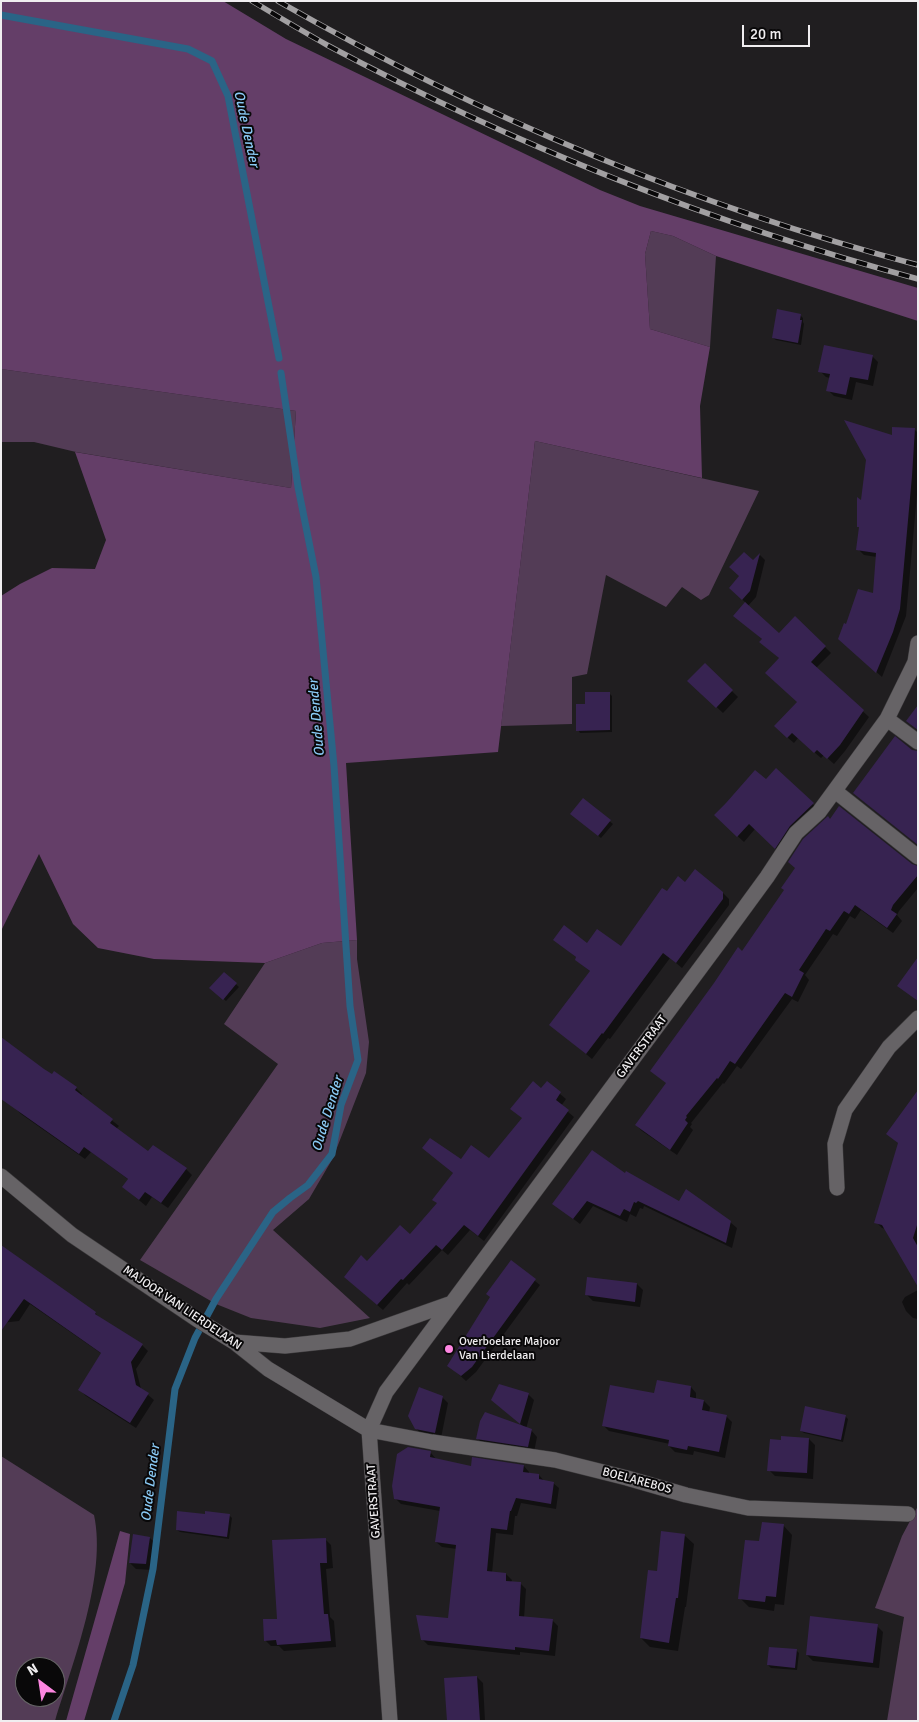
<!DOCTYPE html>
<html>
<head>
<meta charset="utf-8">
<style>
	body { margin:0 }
	#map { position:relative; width:919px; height:1722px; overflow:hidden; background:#201e20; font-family:Signika,sans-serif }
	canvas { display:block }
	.frame { position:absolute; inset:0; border:2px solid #f0eef0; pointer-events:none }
	.north { position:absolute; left:15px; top:1657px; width:50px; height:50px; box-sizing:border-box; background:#090809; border:1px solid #656465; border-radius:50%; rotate:329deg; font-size:14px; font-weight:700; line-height:20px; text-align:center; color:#f0eef0 }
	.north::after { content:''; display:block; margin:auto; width:18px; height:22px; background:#fd86e1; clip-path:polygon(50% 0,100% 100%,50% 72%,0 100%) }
	.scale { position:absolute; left:742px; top:25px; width:68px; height:22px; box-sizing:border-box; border:2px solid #f0eef0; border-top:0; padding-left:6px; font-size:15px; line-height:18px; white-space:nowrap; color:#f0eef0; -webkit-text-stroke:4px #090809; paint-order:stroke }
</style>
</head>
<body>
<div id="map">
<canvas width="919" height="1722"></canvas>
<div class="frame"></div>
<div class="north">N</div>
<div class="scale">20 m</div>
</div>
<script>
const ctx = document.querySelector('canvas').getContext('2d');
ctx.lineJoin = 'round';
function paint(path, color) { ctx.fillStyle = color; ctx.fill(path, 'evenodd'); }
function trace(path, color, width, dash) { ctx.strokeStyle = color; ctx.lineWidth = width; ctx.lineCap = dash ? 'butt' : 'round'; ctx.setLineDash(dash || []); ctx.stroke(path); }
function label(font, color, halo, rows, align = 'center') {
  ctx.font = font + ' Signika,sans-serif'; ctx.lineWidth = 4; ctx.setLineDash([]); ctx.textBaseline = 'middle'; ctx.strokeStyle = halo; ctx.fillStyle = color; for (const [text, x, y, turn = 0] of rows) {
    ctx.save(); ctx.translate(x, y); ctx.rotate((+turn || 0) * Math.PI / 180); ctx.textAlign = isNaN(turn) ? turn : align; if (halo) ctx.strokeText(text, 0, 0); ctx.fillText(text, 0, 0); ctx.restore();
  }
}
const green = new Path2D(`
	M651,231L673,236L716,256L710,347L650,329L645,254Z
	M1,369L296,411L291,488L76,452L34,442H1Z
	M535,441L759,491L709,595L701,600L682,587L666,607L606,575L587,674L572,677V724L501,726Z
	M357,940V959L369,1042L366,1073L333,1158L309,1199L273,1230L370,1318L320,1328L251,1318L216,1304L140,1260L278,1064L224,1024L265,963L322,943Z
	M1,1456L94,1515C107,1575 73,1662 55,1721H1ZM25,1667H55V1697H25Z
	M918,1506V1721H887L904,1617L875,1608L902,1536Z`);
const forest = new Path2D(`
	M1,1H223L286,39L600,190L640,206L918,288V321L716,256L673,236L651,231L645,254L650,329L710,347L700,406L702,478L535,441L498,752L346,763L357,940L322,943L265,963L154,959L98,948L73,924L39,854L1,931V596L20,584L52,568L95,569L106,540L75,452L291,488L296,411L1,369Z
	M120,1531L130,1534L125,1583L84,1721H66Z`);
const shadow = new Path2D(`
	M800,315L803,318V322L804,324L801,345L776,340L773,338Z
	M872,356L878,362L873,386L856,382L852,400L834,396L828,390L830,378L826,377L820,371Z
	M914,429L918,433V483L906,616L882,677L846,645L847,626L874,594L877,557L864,555L858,549L860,528L858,526L893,437Z
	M760,555L765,560L756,597L747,607L779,634L795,617L831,653L816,668L869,717L845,751L834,764L824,755L821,758L798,738L794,743L781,732L798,702L780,659L763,640L735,616L746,603L730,588Z
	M705,665L738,697L723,713L695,687Z
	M609,693L612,696V732L580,733L578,730Z
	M776,770L819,810L781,854L755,829L744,842L721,821Z
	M583,800L613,824L601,838L575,817Z
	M912,866L918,867V888L899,911L897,915L902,921L893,933L861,910L855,919L850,916L837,936L833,934L805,975L809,980L798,1002L792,999L741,1069L737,1066L724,1084L723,1083L691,1123L692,1124L690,1127L693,1130L677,1155L642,1131L636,1125L667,1083L742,952Z
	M685,884L723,893L729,899V905L682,968L670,958L610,1039L608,1038L592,1059L551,1025L591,972L576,960L577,958L555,940L621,948L667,893Z
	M224,974L239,987L226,1001L211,988Z
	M44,1070L76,1088L82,1094L81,1096L119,1126L116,1129L148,1153L186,1169L192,1175L168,1208L152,1197L146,1206L123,1187L129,1180L91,1152L85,1159L21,1114L15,1108Z
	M547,1083L566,1099L561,1106L574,1117L484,1241L470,1230L448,1255L442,1250L409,1285L407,1283L383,1310L352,1283L367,1263L410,1236L438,1204L454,1174L424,1148L461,1160H489L523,1118Z
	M918,1094V1285L886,1229L882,1228L876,1222L899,1144L888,1134Z
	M625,1175L680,1203L730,1222L737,1228L732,1248L644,1206L643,1209L640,1208L636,1217L630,1214L627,1222L593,1206L580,1224L554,1204Z
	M1,1260L95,1313L101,1319L142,1345L148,1351L136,1369L141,1389L154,1400L136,1428L86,1396L80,1390L102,1354L30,1304L19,1321L1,1323Z
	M511,1262L540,1285L476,1372L466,1381L454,1370Z
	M637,1284L643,1290L640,1307L593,1301L587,1295Z
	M918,1290V1319L913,1318L906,1311L902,1302L905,1297Z
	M691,1387L696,1393V1400L704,1401L710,1407L709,1413L726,1416L732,1422L725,1458L694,1451L693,1455L675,1452L669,1446L670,1444L609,1431L603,1425L655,1395Z
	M528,1394L534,1400L526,1429L531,1430L537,1437L534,1452L484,1445L478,1439L525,1428L492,1400Z
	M442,1397L448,1403L441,1438L422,1435L416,1428Z
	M845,1416L848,1419L843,1442L804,1433L801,1431Z
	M809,1439L815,1445L813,1479L775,1476L769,1470Z
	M431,1453L436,1459L471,1468L524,1466L529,1472V1474L539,1475L545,1482L553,1483L559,1488L556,1509L521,1503L517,1516H515L513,1535L496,1533L492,1573L506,1574L512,1580L511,1583H520L526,1589L524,1618L552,1620L558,1626L555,1656L520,1652V1655L428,1645L422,1639L450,1619L457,1549L442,1547L436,1542L440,1511L401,1504L395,1498Z
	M206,1515H229L232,1518L229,1539L180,1532L177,1530Z
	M783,1525L792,1535L784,1605L775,1604L774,1611L749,1607L740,1598L760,1543Z
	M684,1535L694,1544L686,1607H685L678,1651L650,1647L641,1638L658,1572Z
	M150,1538L156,1544L152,1570L136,1569L130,1563Z
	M325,1539L331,1545L333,1568L326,1569L330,1617L334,1621L336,1647L284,1651L279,1646H271L265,1640L279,1620Z
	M877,1626L883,1632L879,1668L813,1661L807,1655Z
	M796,1650L799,1653L797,1670L771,1668L768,1665Z
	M477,1677L483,1683L485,1721H449Z`);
const stream = new Path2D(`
	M1,15L188,49L212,61L228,96L279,358
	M114,1721L133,1665L153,1569L175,1389L195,1338L216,1299L273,1212L290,1198L308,1185L332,1154L341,1105L358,1060L350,1006L334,766L316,577L298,487L281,373`);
const building = new Path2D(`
	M777,309L801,314L800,320H802L798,343L772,338Z
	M824,345L873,355L868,380L850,377L846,395L826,391L830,374L818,372Z
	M844,420L892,435V427L915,428L912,476L900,609L893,632L876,673L838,639L844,623L846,624L858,589L873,593L876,553L856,550L859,527H857V497L861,500L866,460Z
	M744,552L753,560L760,553L750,591L742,600L729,588L739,576L729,567Z
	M745,602L779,633L795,616L826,646L811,662L864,710L840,745L827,759L817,750L814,753L792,733L787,738L774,726L797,702L765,673L779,658L759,642L762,639L733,616Z
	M705,663L733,690L716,708L687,681Z
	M585,692H610V730L576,731V704H585Z
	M918,705V730L906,721Z
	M895,736L912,750L918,751V845L853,793Z
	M776,768L814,803L790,826L775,849L749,824L737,837L714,815L726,803L755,770L766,779Z
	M583,798L611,820L598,836L570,814Z
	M839,806L912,864L918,866V875L893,905L891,910L897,914L887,928L855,905L849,914L844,911L830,931L826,929L799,970L804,973L792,997L785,993L735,1064L730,1061L718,1079L717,1078L686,1116L687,1117L685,1120L688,1123L670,1150L635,1125L666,1083L650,1071L714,983L738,947L742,951L784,890L781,888L795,868L788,862L803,839L828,816L830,819Z
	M695,869L723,892V899L676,963L663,953L603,1034L602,1033L586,1054L549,1025L590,971L575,960L576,957L553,940L564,925L587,943L597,929L621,946L662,888L667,891L678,876L685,882Z
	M918,957V1001L897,986Z
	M224,972L237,983L223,1000L209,988Z
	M1,1037L44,1069L52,1074L54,1071L77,1087L75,1090L113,1119L110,1123L148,1151L153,1145L187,1168L161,1203L145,1192L139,1200L122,1187L128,1179L84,1147L79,1154L1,1099Z
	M533,1081L541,1088L547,1081L561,1092L556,1100L569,1110L478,1236L464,1225L442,1250L436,1245L403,1280L401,1279L377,1305L344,1277L361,1255L367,1261L400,1225L410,1234L437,1203L432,1200L453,1173L422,1148L430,1138L461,1159L471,1145L489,1158L522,1118L510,1109Z
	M918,1090V1222L913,1238L918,1247V1287L882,1225L874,1223L898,1143L886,1134Z
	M592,1150L625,1173L626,1171L679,1201L686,1189L731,1221L726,1243L638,1201L636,1203L634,1202L630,1212L624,1209L620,1216L587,1201L573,1219L552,1204Z
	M1,1245L96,1312L95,1314L143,1344L131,1362L136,1385L149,1393L130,1423L78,1390L101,1353L24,1299L1,1331Z
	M511,1260L536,1279L472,1367L461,1376L447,1366L490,1297L486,1294Z
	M587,1277L637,1283L635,1302L585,1295Z
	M657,1380L691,1386L690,1397L704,1400L702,1410L727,1415L719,1452L688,1446L687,1450L668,1446L669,1440L602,1426L610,1385L654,1393Z
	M499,1384L529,1393L520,1424L491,1400Z
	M419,1387L443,1396L435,1433L415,1429L408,1416Z
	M805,1406L846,1415L841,1440L800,1431Z
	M485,1412L532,1429L528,1447L476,1439L480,1421Z
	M781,1436L809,1438L807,1473L767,1471L770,1439L781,1440Z
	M408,1447L431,1451L430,1457L471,1466L472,1457L524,1465L523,1472L539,1474V1479L554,1482L551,1504L516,1498L511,1511H510L507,1530L491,1528L487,1571L506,1573V1581L521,1582L519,1616L553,1619L549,1651L515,1647V1650L421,1640L416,1615L448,1618L456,1545L435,1542L440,1507L394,1499L392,1486L397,1454Z
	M177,1511L205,1514V1511L230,1514L227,1537L176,1530Z
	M762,1522L784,1524L776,1597L766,1596L765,1602L738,1599L745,1540L759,1541Z
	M661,1531L685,1534L678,1598H676L669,1643L640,1638L648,1570L657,1571Z
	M133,1534L150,1537L146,1564L129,1563Z
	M326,1538L327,1563H320L324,1614H328L331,1641L277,1645L276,1640L264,1641L263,1619H277L272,1540Z
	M810,1616L878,1624L873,1663L806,1655Z
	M769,1647L797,1649L795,1668L767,1665Z
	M477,1676L480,1721H447L444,1678Z`);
const minor = new Path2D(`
	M887,719L918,742
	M835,791L918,857
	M1,1176L72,1235L198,1320L234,1342L268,1369L369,1430L432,1442L555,1460L627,1478L686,1495L748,1508L908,1514
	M837,1188L835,1144L845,1110L889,1047L918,1018
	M234,1342L285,1346L350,1339L449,1304
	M390,1721L369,1430L386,1392L721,940L767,877L796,833L819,812L887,719L915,662L918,643`);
const rail = new Path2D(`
	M252,1C277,16 302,31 327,45C514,145 713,224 918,279
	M278,1C479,116 695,206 918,265`);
const markers = [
	[449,1349,5,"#fd86e1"]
];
const streetNames = [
	["GAVERSTRAAT",642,1047,-53],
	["MAJOOR VAN LIERDELAAN",182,1308,34],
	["BOELAREBOS",637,1481,15],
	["GAVERSTRAAT",374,1501,-94]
];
const poiNames = [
	["Overboelare Majoor",459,1342],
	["Van Lierdelaan",459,1356]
];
const waterNames = [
	["Oude Dender",246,129,78],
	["Oude Dender",317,718,-95],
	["Oude Dender",328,1114,-73],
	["Oude Dender",151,1483,-83]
];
paint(green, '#533c56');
paint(forest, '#643e68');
paint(shadow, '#0007');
trace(stream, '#2a6486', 7);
paint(building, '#372351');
trace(minor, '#3d3b3d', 16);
trace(minor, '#666366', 15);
trace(rail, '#a2a0a2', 5.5);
trace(rail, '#090809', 4, [11]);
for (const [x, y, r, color] of markers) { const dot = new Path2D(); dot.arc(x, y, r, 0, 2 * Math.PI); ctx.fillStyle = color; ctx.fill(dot); trace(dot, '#090809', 2); }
label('12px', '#f0eef0', '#090809', streetNames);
label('12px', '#f0eef0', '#090809', poiNames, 'left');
label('italic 14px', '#8acaf5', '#090809', waterNames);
</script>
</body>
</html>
